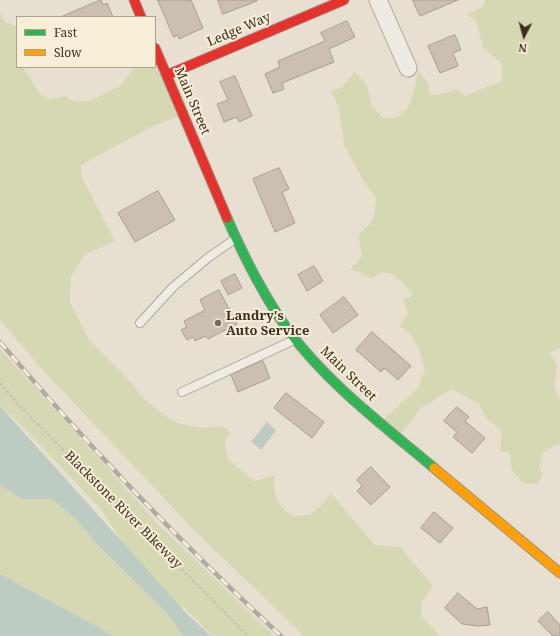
<!DOCTYPE html>
<html>
<head>
<meta charset="utf-8">
<style>
	body { margin:0 }
	#map { position:relative; width:560px; height:636px; overflow:hidden; background:#e7e0d1; font-family:"Noto Serif",serif }
	canvas { display:block }
	.legend { position:absolute; left:16px; top:16px; width:140px; height:52px; box-sizing:border-box; background:#f7eed8; border:1px solid #ada18e; margin:0; padding:5px 7px; list-style:none; font-size:12px; color:#3d2e20 }
	.legend li { display:flex; align-items:center; gap:8px; height:20px }
	.legend b { width:20px; border:1px solid #ada18e }
	.north { position:absolute; left:504px; top:16px; width:40px; height:40px; -webkit-text-stroke:3px #f7eed8; paint-order:stroke; rotate:186deg; font-size:11px; font-weight:700; line-height:16px; text-align:center; color:#3d2e20 }
	.north::after { content:''; display:block; margin:auto; width:14px; height:18px; background:#3d2e20; clip-path:polygon(50% 0,100% 100%,50% 72%,0 100%) }
</style>
</head>
<body>
<div id="map">
<canvas width="560" height="636"></canvas>
<ul class="legend">
<li><b style="height:5px;background:#30b455"></b>Fast</li>
<li><b style="height:5px;background:#ff9f0a"></b>Slow</li>
</ul>
<div class="north">N</div>
</div>
<script>
const ctx = document.querySelector('canvas').getContext('2d');
ctx.lineJoin = 'round';
function paint(path, color) { ctx.fillStyle = color; ctx.fill(path, 'evenodd'); }
function trace(path, color, width, dash) { ctx.strokeStyle = color; ctx.lineWidth = width; ctx.lineCap = dash ? 'butt' : 'round'; ctx.setLineDash(dash || []); ctx.stroke(path); }
function label(font, color, halo, rows, align = 'center') {
  ctx.font = font + ' "Noto Serif",serif'; ctx.lineWidth = 4; ctx.setLineDash([]); ctx.textBaseline = 'middle'; ctx.strokeStyle = halo; ctx.fillStyle = color; for (const [text, x, y, turn = 0] of rows) {
    ctx.save(); ctx.translate(x, y); ctx.rotate((+turn || 0) * Math.PI / 180); ctx.textAlign = isNaN(turn) ? turn : align; if (halo) ctx.strokeText(text, 0, 0); ctx.fillText(text, 0, 0); ctx.restore();
  }
}
const green = new Path2D(`
	M486,0H560V348L550,353L557,366L554,386L560,400V444L555,445L542,454L539,467L543,476L537,484L523,483L511,469L510,453L500,451L501,437L500,430L486,418L479,404L452,389L421,408L401,434L384,419L418,388L425,370C420,354 416,333 399,326L408,314L403,300L413,295L412,292L393,274L380,273L371,279L360,272L350,270L362,256L358,235L370,224L374,217L376,198L364,182L344,145L339,108L331,91L342,87L355,72L367,85L372,107L383,118C386,118 392,119 395,118C413,111 414,87 418,71L429,84V94L436,95L458,90L465,96L502,81V63L482,47V44L476,21L467,15L482,7Z
	M0,12L5,22L17,26V67H23L40,94L48,99L65,96L76,102L89,101L120,86L132,70L138,67H155L185,114L153,126L81,165L82,178L115,241L86,254L71,276L70,302L88,338L136,388L140,396L174,422L199,428L222,426L231,432L225,442L227,458L254,481L274,476C274,497 275,503 292,516L309,515L322,505L331,493L371,541L375,545L400,547L433,586L422,602L421,616L440,636H304L196,532L41,368L0,320Z
	M0,349L157,523L274,636H212L184,607L171,605L184,636H93L0,581V481L52,499L121,551L119,537L100,508L19,423L0,406Z`);
const water = new Path2D(`
	M0,406L188,615L211,636H183L168,614L99,546L75,518L52,499H23L0,485Z
	M267,422L276,430L261,450L251,442Z
	M0,574L114,636H0Z`);
const building = new Path2D(`
	M101,0L103,5L107,3L113,17H61Z
	M158,0H191L203,28L179,39L178,35L174,37Z
	M218,0H257V1L223,14Z
	M413,0H458L420,16Z
	M347,21L355,37L329,49L334,62L282,83L284,89L273,93L265,74L280,67L278,61L325,41L321,33Z
	M455,35L461,50L453,53L458,66L440,73L428,46Z
	M235,76L252,116L239,122L237,117L224,122L217,104L228,100L220,82Z
	M279,168L289,189L282,192L295,223L275,232L253,179Z
	M158,191L175,220L135,242L118,213Z
	M314,266L323,281L307,291L298,275Z
	M235,274L242,288L228,295L221,281Z
	M219,290L237,324L208,339L206,336L195,341L193,337L187,340L181,330L187,327L184,321L205,310L200,300Z
	M344,297L358,315L333,333L320,315Z
	M372,332L411,366L398,380L384,368L381,372L356,350Z
	M263,361L270,378L238,392L231,375Z
	M286,393L324,422L312,438L274,408Z
	M457,407L469,417L465,421L485,438L472,453L453,437L457,432L444,421Z
	M371,467L390,487L371,505L357,491L362,486L357,480Z
	M434,512L453,528L440,543L421,528Z
	M458,593L477,609L487,607L490,625L478,626L462,624L445,608Z
	M548,612L560,625V636H553L538,621Z`);
const path = new Path2D(`
	M0,383L18,404L248,636`);
const lane = new Path2D(`
	M140,323L173,287L209,257L235,239
	M182,392L294,340`);
const street = new Path2D(`
	M378,0L408,68`);
const fast = new Path2D(`
	M227,218C244,257 263,295 288,330C328,384 383,425 434,468`);
const slow = new Path2D(`
	M434,468L560,573`);
const jam = new Path2D(`
	M134,0L141,17
	M155,48L227,218
	M167,75L344,0`);
const rail = new Path2D(`
	M0,342C87,445 182,544 281,636`);
const markers = [
	[218,323,4,"#786c5e"]
];
const streetNames = [
	["Ledge Way",239,30,-23],
	["Main Street",192,101,67],
	["Main Street",348,374,44],
	["Blackstone River Bikeway",123,510,45]
];
const poiNames = [
	["Landry's",226,316],
	["Auto Service",226,331]
];
paint(green, '#d6d7b3');
paint(water, '#bcccc2');
paint(building, '#cbbfb2');
trace(building, '#a89c90', 1);
trace(lane, '#ada599', 10);
trace(street, '#ada599', 19);
trace(fast, '#9c958a', 11);
trace(slow, '#9c958a', 11);
trace(jam, '#9c958a', 11);
trace(path, '#c8c2b9', 2.5, [3, 2]);
trace(lane, '#efebe3', 8);
trace(street, '#efebe3', 17);
trace(fast, '#30b455', 9);
trace(slow, '#ff9f0a', 9);
trace(jam, '#e5322d', 9);
trace(rail, '#afaaa2', 4.5);
trace(rail, '#f7eed8', 3, [9]);
for (const [x, y, r, color] of markers) { const dot = new Path2D(); dot.arc(x, y, r, 0, 2 * Math.PI); ctx.fillStyle = color; ctx.fill(dot); trace(dot, '#f7eed8', 1.5); }
label('13px', '#3d2e20', '#f7eed8', streetNames);
label('bold 13px', '#3d2e20', '#f7eed8', poiNames, 'left');
</script>
</body>
</html>
